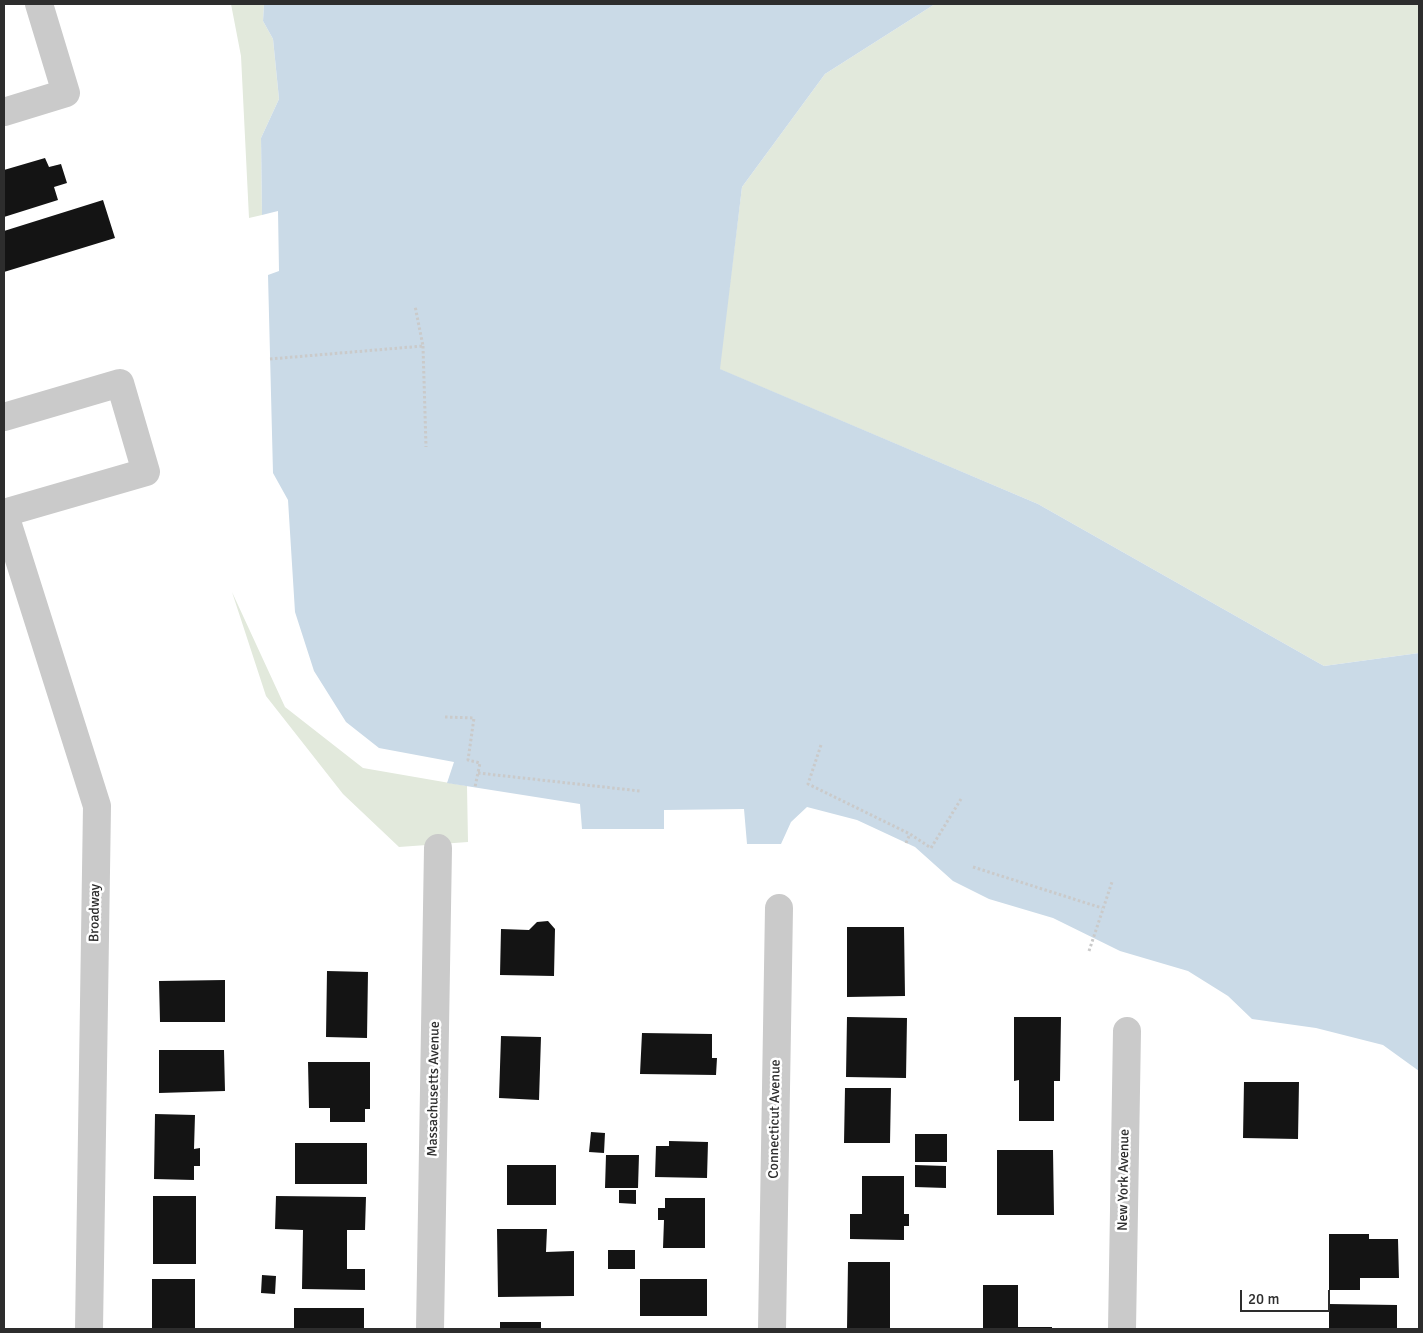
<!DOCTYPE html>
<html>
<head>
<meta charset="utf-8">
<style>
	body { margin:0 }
	#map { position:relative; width:1423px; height:1333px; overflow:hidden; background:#fff; font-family:Signika,sans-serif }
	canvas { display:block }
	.frame { position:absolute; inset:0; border:5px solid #2d2d2d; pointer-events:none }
	.scale { position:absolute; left:1240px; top:1290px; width:90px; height:22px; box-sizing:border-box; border:2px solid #2d2d2d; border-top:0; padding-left:6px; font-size:15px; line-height:18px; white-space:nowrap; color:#2d2d2d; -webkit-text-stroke:4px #fff; paint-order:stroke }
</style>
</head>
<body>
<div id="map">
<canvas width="1423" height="1333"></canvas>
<div class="frame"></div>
<div class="scale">20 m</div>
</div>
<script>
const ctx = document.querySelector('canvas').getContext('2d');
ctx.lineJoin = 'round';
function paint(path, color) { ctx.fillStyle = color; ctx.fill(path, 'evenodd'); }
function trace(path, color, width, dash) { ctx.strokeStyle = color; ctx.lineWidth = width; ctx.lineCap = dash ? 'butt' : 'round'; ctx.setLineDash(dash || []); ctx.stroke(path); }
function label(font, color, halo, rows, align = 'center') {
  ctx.font = font + ' Signika,sans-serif'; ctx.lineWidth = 5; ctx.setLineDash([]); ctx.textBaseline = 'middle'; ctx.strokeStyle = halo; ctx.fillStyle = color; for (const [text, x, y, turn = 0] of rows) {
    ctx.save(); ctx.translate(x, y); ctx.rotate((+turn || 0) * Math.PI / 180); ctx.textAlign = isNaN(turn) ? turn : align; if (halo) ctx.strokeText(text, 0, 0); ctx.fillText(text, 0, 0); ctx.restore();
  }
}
const green = new Path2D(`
	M231,4H264L263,21L273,39L279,99L261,138L262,215L249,218L241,56Z
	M935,4H1419V653L1324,666L1038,504L719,369L742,187L825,74Z
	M232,592L285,707L363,768L467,786L468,842L399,847L343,794L266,696Z`);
const water = new Path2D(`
	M264,4H935L825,74L742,187L720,369L1038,504L1324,666L1419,653V1071L1383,1045L1316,1028L1252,1019L1228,996L1188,971L1120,951L1053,918L989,899L953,881L915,847L857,820L807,807L791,822L781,844H747L744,809L664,810V829H582L580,804L447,783L454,762L379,748L346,722L314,671L295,612L288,500L273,473L268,275L279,271L278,211L262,215L261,138L279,99L273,39L263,21Z`);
const building = new Path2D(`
	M45,158L49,167L61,164L67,183L54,187L58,200L4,217V170Z
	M103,200L115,238L4,272V231Z
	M548,921L555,929L554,976L500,975L501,929L529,930L537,922Z
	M847,927H904L905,996L847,997Z
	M327,971L368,972L367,1038L326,1037Z
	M225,980V1022H160L159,981Z
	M847,1017L907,1018L906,1078L846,1077Z
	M1014,1017H1061L1060,1081H1054V1121H1019V1080L1014,1081Z
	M642,1033L712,1034V1058H717L716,1075L640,1074Z
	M501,1036L541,1037L539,1100L499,1098Z
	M159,1050H224L225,1091L159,1093Z
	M308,1062H370V1109H365V1122H330V1108H309Z
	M1244,1082H1299L1298,1139L1243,1138Z
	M845,1088H891L890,1143H844Z
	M155,1114L195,1115L194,1149L200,1148V1166H194V1180L154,1179Z
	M591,1132L605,1133L604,1153L589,1152Z
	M915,1134H947V1162H915Z
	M669,1141L708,1142L707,1178L655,1177L656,1146H669Z
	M295,1143H367V1184H295Z
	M997,1150H1053L1054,1215H997Z
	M606,1155H639L638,1188H605Z
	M507,1165H556V1205H507Z
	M915,1165L946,1166V1188L915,1187Z
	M862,1176H904V1214H909V1226H904V1240L850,1239V1214H862Z
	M619,1190H636V1204L619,1203Z
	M153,1196H196V1264H153Z
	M276,1196L366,1197L365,1230H347V1269H365V1290L302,1289L303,1230L275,1229Z
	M665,1198H705V1248H663L664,1220H658V1208H665Z
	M497,1229H547L546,1252L574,1251V1296L498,1297Z
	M1329,1234H1369V1239H1398L1399,1278H1360V1290H1329Z
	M608,1250H635V1269H608Z
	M848,1262H890V1329H847Z
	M262,1275L276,1276L275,1294L261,1293Z
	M152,1279H195V1329H152Z
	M640,1279H707V1316H640Z
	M983,1285H1018V1327H1052V1329H983Z
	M1329,1304L1397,1305V1329H1329Z
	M294,1308H364V1329H294Z
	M500,1322H541V1329H500Z`);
const path = new Path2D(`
	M423,346L426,447
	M270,359L423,346L415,306
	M445,717L474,718L468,760L480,763L475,787
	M821,745L808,784L910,834L931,848L961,799
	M478,773L640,791
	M906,843L910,834
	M973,867L1102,908
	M1089,951L1112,882`);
const minor = new Path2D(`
	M4,112L66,93L39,4
	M4,417L120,383L146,472L4,513
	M4,512L97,806L89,1329
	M430,1329L438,848
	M772,1329L779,908
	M1122,1329L1127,1031`);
const streetNames = [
	["Broadway",95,913,-89],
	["Massachusetts Avenue",434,1089,-89],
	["Connecticut Avenue",775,1119,-89],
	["New York Avenue",1124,1180,-89]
];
paint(green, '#e2e9dc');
paint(water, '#cadae7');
paint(building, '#141414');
trace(path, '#cacaca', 3, [2.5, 2.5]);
trace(minor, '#cacaca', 28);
label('14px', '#2d2d2d', '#fff', streetNames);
</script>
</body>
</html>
